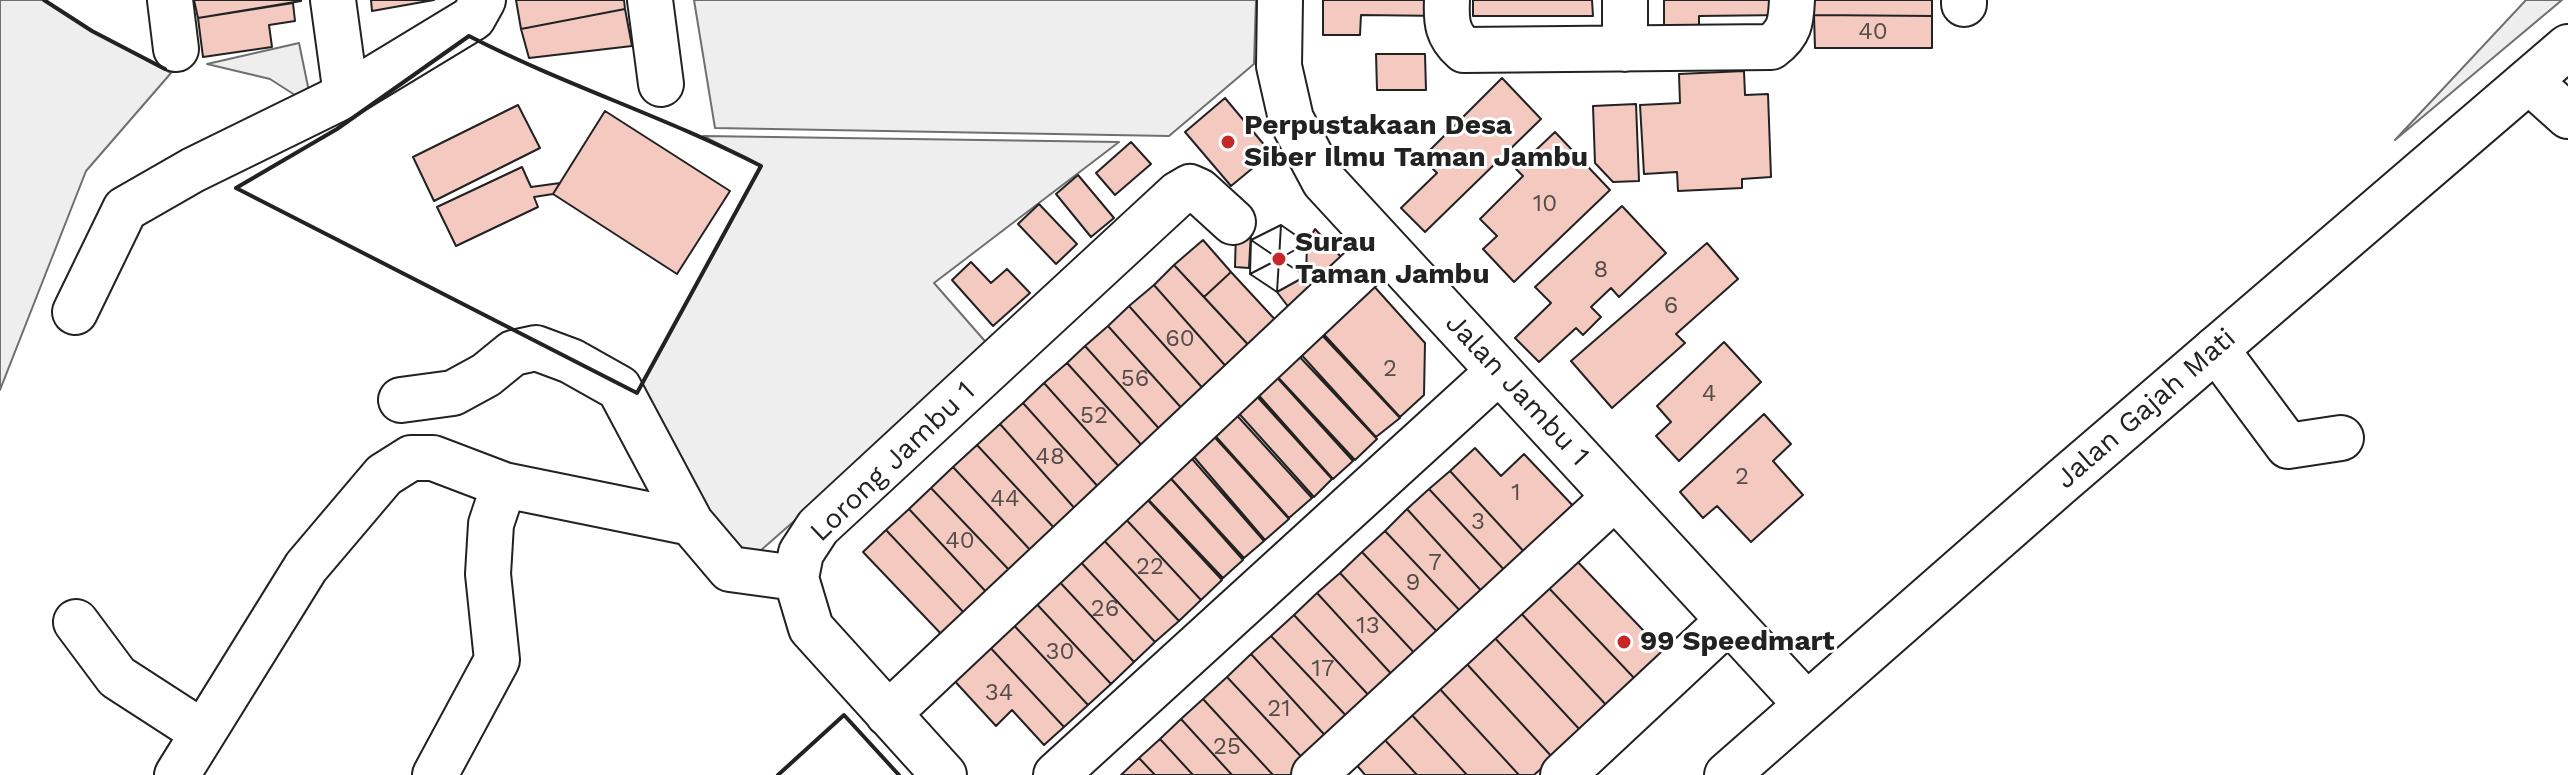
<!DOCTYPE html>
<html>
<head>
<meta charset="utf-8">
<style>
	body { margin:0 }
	canvas { display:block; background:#fff }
</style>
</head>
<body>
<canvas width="2568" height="775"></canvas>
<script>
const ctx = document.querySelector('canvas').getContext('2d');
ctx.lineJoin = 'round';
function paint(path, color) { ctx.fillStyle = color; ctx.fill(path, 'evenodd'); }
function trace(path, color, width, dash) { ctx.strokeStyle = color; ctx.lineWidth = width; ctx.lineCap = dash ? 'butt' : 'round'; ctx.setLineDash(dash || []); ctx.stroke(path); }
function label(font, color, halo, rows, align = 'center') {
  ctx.font = font + ' "Work Sans",sans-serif'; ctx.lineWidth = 6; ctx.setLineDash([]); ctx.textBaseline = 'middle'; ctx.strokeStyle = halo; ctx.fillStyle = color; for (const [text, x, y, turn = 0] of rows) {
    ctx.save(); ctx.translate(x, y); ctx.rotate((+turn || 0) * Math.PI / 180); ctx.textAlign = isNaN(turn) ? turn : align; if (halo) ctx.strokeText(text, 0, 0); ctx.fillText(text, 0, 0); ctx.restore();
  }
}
const green = new Path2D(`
	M0,0H44L92,31L171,73L86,171L0,390Z
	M694,0H1256L1254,64L1169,136L715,128Z
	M2526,0H2562L2395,140Z
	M299,43L312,106L270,79L207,64Z
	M703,136L1119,142L934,283L991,348L743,566L637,393L761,166Z`);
const building = new Path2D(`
	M194,0H301V1L198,18Z
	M371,0H434L372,11Z
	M516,0H624L625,9L521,29Z
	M1323,0H1444V16L1361,15L1360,35H1323Z
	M1473,0H1592L1593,16H1473Z
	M1664,0H1786L1785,15L1699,16V33H1664Z
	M1814,0H1932V16L1814,15Z
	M293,3L295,21L269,25L272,47L203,57L198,18Z
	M625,9L632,46L529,58L521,29Z
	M1814,15L1932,16V48H1815Z
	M1376,54H1425L1426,90H1377Z
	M1744,71L1745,95L1768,94L1771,177L1742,179V188L1678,191L1677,172L1644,174L1640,105L1680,103L1679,74Z
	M1502,78L1541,119L1425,232L1401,208L1437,173L1422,158Z
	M1225,98L1271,153L1231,186L1185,132Z
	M1636,104L1639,181L1613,182L1595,163L1593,106Z
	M518,105L540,148L434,201L413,157Z
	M605,111L730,191L677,274L553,194Z
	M1555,132L1610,190L1514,282L1483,249L1497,236L1480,219L1523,176L1516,169Z
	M1131,142L1151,164L1115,195L1096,173Z
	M522,167L531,187L560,183L553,194L534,197L538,207L456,246L437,207Z
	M1078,175L1114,218L1091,237L1056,194Z
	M1039,204L1077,244L1056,264L1018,224Z
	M1622,206L1666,253L1619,297L1611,288L1591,307L1601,317L1583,335L1576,328L1539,362L1515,338L1551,303L1535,287Z
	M1281,225L1307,243L1279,259Z
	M1281,225L1279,259L1251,240Z
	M1281,225L1307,243L1306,276L1277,292L1250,274L1251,240Z
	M1315,229L1343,259L1296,317L1277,292L1306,276L1307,243Z
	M1236,230L1251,231L1249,268L1235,267Z
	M1203,240L1231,272L1204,297L1174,265Z
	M1251,240L1279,259L1250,274Z
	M1307,243L1306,276L1279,259Z
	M1707,243L1738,279L1676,334L1685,343L1612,408L1571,361Z
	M1279,259L1277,292L1250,274Z
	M1279,259L1306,276L1277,292Z
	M971,262L991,283L1007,269L1030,293L993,326L952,280Z
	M1174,265L1254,351L1230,371L1154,285Z
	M1231,272L1281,326L1254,351L1204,297Z
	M1372,284L1425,343L1424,395L1400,417L1319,329Z
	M1154,285L1230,371L1207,393L1129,306Z
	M1129,306L1207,393L1185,412L1108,326Z
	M1108,326L1185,412L1163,433L1085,346Z
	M1318,331L1400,418L1376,437L1297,350Z
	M1724,342L1761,382L1679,461L1656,436L1671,422L1657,406Z
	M1085,346L1163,433L1145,449L1067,363Z
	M1296,353L1377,439L1355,460L1274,373Z
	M1067,363L1145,449L1122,470L1044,383Z
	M1272,372L1353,461L1333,479L1254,390Z
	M1044,383L1122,470L1101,490L1023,403Z
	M1252,391L1332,479L1314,497L1234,408Z
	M1023,403L1101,490L1077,511L1000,424Z
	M1232,410L1312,498L1289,518L1210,430Z
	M1764,414L1791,444L1773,461L1803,495L1751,542L1717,506L1703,518L1680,492Z
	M1000,424L1077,511L1057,531L977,445Z
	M1209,431L1289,519L1265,540L1188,450Z
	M977,445L1057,531L1033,553L953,467Z
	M1475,448L1501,476L1524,454L1577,510L1527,555L1450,471Z
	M1186,452L1264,541L1244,558L1165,472Z
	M953,467L1033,553L1012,573L931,488Z
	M1450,471L1527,555L1508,574L1429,489Z
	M1165,472L1243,560L1223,578L1143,494Z
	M931,488L1012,573L989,595L909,509Z
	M1429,489L1508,574L1485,595L1407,509Z
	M1143,495L1222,580L1201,600L1121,514Z
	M909,509L989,595L967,616L886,530Z
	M1407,509L1485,595L1464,615L1385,531Z
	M1121,514L1201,600L1179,621L1099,535Z
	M886,530L967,616L945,638L863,552Z
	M1385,531L1464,615L1442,637L1362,552Z
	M1099,535L1179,621L1155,642L1076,557Z
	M1362,552L1442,637L1419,658L1340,573Z
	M1076,557L1155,642L1134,662L1055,577Z
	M1574,558L1664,652L1635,679L1546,585Z
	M1340,573L1419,658L1396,679L1317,593Z
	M1055,577L1134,662L1111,684L1032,599Z
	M1546,585L1635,679L1608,707L1519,611Z
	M1317,593L1396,679L1374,701L1294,615Z
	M1032,599L1111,684L1088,705L1009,620Z
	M1519,611L1608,707L1581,731L1493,636Z
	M1294,615L1374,701L1352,722L1271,636Z
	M1009,620L1088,705L1064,727L986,643Z
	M1271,636L1352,722L1331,742L1251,654Z
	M1493,636L1581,731L1553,758L1465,662Z
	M986,643L1064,727L1044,745L1012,710L996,726L950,676Z
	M1251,654L1331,742L1308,764L1227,677Z
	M1465,662L1553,758L1534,775H1519L1438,687Z
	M1227,677L1308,764L1296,775H1273L1203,699Z
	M1438,687L1519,775H1467L1410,713Z
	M1203,699L1273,775H1232L1181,719Z
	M1410,713L1467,775H1417L1383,738Z
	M1181,719L1232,775H1193L1160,739Z
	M1383,738L1417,775H1365L1355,763Z
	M1160,739L1193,775H1155L1139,758Z
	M1139,758L1155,775H1121Z`);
const minor = new Path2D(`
	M170,0L176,49
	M333,0L346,95
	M650,0L661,84
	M1280,0L1279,66L1291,119L1324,181L1806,704
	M1447,0C1446,22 1447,35 1464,50L1771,47C1790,33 1791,22 1792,0
	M1964,0V4
	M1625,49V0
	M2529,81L2568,116
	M75,312L125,209L193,170L346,95L473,18L483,0
	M2216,349L2288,446L2341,438
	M401,400L453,393L486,375L513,353L536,348L571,361L619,388L691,523
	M76,622L117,677L202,732
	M888,714L1384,247
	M177,775L306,567L384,475L411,458H433L504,485L691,523L730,569L796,578
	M435,775L497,660L488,574L491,524L504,485
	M944,775L811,628L796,578L801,553L818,527L1178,194L1190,187L1199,191L1233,222
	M1056,775L1499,371
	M1314,775L1615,497
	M1563,775L1728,621`);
const major = new Path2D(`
	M1727,775L2060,483L2568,47`);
const wall = new Path2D(`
	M44,0L92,31L165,69
	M469,36C564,85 666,117 761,166L637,393L236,188L337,129Z
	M778,775L844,715L899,775`);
const markers = [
	[1228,142,8,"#c62828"],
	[1279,259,8,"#c62828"],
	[1624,642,8,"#c62828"]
];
const numberNames = [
	["40",1873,32],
	["10",1545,204],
	["8",1601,270],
	["6",1671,306],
	["60",1180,339],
	["2",1390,369],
	["56",1135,379],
	["4",1709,394],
	["52",1094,416],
	["48",1050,457],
	["2",1742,477],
	["1",1516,493],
	["44",1005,499],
	["3",1478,522],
	["40",960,541],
	["7",1435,563],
	["22",1150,567],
	["9",1413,583],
	["26",1105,609],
	["13",1368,626],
	["30",1060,652],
	["17",1323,669],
	["34",999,693],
	["21",1279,709],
	["25",1227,747]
];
const poiNames = [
	["Perpustakaan Desa",1244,126],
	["Siber Ilmu Taman Jambu",1244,158],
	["Surau",1295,243],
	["Taman Jambu",1295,275],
	["99 Speedmart",1640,642]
];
const streetNames = [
	["Jalan Jambu 1",1517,390,47],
	["Jalan Gajah Mati",2146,409,-41],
	["Lorong Jambu 1",893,462,-44]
];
paint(green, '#eee');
trace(green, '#6f6f6f', 2);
paint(building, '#f3c9c0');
trace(building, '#222', 2);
trace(minor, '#222', 48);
trace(major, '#222', 48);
trace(minor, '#fff', 44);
trace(major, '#fff', 44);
trace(wall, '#222', 4);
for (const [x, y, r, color] of markers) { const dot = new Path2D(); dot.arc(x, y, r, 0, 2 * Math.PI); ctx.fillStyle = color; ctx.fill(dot); trace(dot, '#fff', 3); }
label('24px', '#564c4a', null, numberNames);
label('bold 28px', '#222', '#fff', poiNames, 'left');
label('28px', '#222', '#fff', streetNames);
</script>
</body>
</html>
